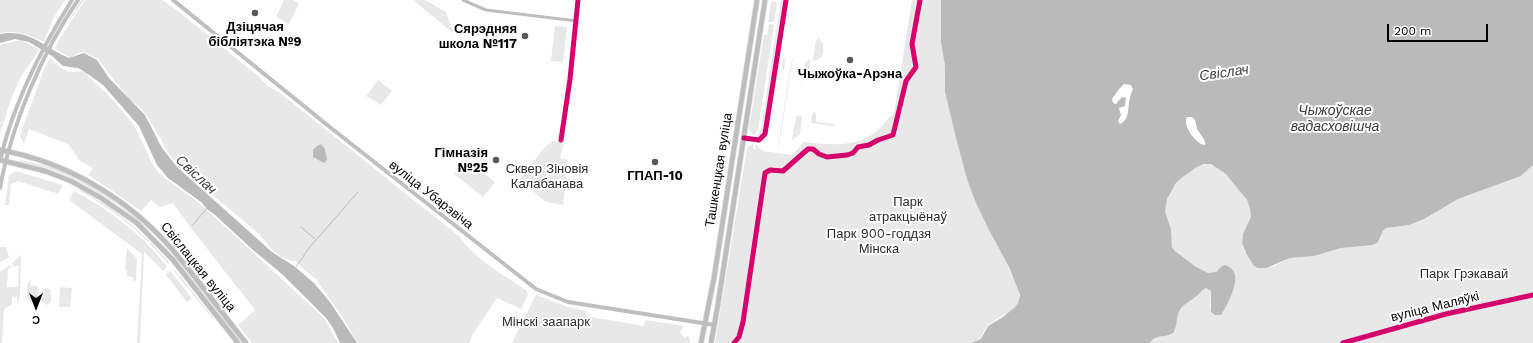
<!DOCTYPE html>
<html>
<head>
<meta charset="utf-8">
<style>
	body { margin:0 }
	#map { position:relative; width:1533px; height:343px; overflow:hidden; background:#fff; font-family:"Work Sans",sans-serif }
	canvas { display:block }
	.north { position:absolute; left:16px; top:287px; width:40px; height:40px; -webkit-text-stroke:3px #fff; paint-order:stroke; rotate:180deg; font-size:11px; font-weight:700; line-height:16px; text-align:center; color:#000 }
	.north::after { content:''; display:block; margin:auto; width:14px; height:18px; background:#000; clip-path:polygon(50% 0,100% 100%,50% 72%,0 100%) }
	.scale { position:absolute; left:1387px; top:24px; width:101px; height:18px; box-sizing:border-box; border:2px solid #000; border-top:0; padding-left:5px; font-size:12px; line-height:14px; white-space:nowrap; color:#000; -webkit-text-stroke:3px #fff; paint-order:stroke }
</style>
</head>
<body>
<div id="map">
<canvas width="1533" height="343"></canvas>
<div class="north">С</div>
<div class="scale">200 m</div>
</div>
<script>
const ctx = document.querySelector('canvas').getContext('2d');
ctx.lineJoin = 'round';
function paint(path, color) { ctx.fillStyle = color; ctx.fill(path, 'evenodd'); }
function trace(path, color, width, dash) { ctx.strokeStyle = color; ctx.lineWidth = width; ctx.lineCap = dash ? 'butt' : 'round'; ctx.setLineDash(dash || []); ctx.stroke(path); }
function label(font, color, halo, rows, align = 'center') {
  ctx.font = font + ' "Work Sans",sans-serif'; ctx.lineWidth = 4; ctx.setLineDash([]); ctx.textBaseline = 'middle'; ctx.strokeStyle = halo; ctx.fillStyle = color; for (const [text, x, y, turn = 0] of rows) {
    ctx.save(); ctx.translate(x, y); ctx.rotate((+turn || 0) * Math.PI / 180); ctx.textAlign = isNaN(turn) ? turn : align; if (halo) ctx.strokeText(text, 0, 0); ctx.fillText(text, 0, 0); ctx.restore();
  }
}
const green = new Path2D(`
	M0,0H65L54,17L44,42C30,35 16,30 0,33Z
	M81,0H84L60,35Z
	M85,0H162L178,11L258,76C265,84 271,89 280,93L460,237C476,260 504,275 527,291L528,295L521,309L497,298L473,334L469,343H357L345,321L316,279L307,273L296,261H292L281,257L272,249L258,233L197,182L171,157L148,117L141,108L129,99L98,59L85,52H80L70,58L55,48L59,40Z
	M284,0H293L299,4L289,24L276,17Z
	M413,0H425L446,12L454,34Z
	M781,0H783L763,133L760,136H756L761,130Z
	M912,0H941V42L945,66V92L953,126L967,179L976,203L1017,284C1026,311 1004,313 988,325C984,329 983,335 980,339L971,343H715L747,148L753,144L754,149H756L755,145H756L763,151L792,155L804,142C829,144 856,149 877,131C883,126 887,118 894,113Z
	M771,1L777,2L774,22H768Z
	M770,24L774,25L758,130L754,136L751,133L749,128L764,35H767L769,25Z
	M555,26L567,27L563,62L551,61Z
	M819,38L823,44V54H822V57L814,61L813,59L816,40Z
	M21,40L39,49C35,57 29,64 24,72C12,90 7,114 0,134V45Z
	M781,57L767,144L780,59Z
	M50,58C56,64 64,72 74,72C79,72 81,70 87,73L88,76L110,97L134,125L153,165L158,172L166,179L194,199L206,209L325,319L338,343H252L238,325L255,310L190,227L173,203L160,207L151,200L141,211L114,192L88,175L93,168L80,161L68,144L29,129L24,144L20,135L44,69Z
	M783,58L785,60L784,70H781L770,141Z
	M810,58V67L804,75L801,88L805,63Z
	M792,59H793L779,146H778Z
	M378,80L392,91L381,105L366,96Z
	M813,112L816,113V122L834,124V126L812,123L811,121Z
	M800,115L802,117L800,134L793,140L792,139L796,117Z
	M553,141L564,142L560,158L568,160L563,205L546,202L519,180L545,147Z
	M466,159L495,182L483,197L454,174Z
	M20,160C30,162 40,164 49,167C132,195 178,259 229,326L228,327L156,237L117,204L73,178L47,168L19,161Z
	M1208,164C1224,166 1250,198 1251,214C1252,220 1248,226 1245,231C1235,248 1251,260 1263,268L1274,266L1290,258L1314,256L1341,248L1373,245L1380,239L1383,231L1386,228L1409,225L1424,219L1458,199L1521,176L1533,165V343H1150L1157,337L1171,334C1178,324 1175,316 1181,308C1185,303 1190,302 1194,298C1199,295 1201,290 1206,288L1211,290L1210,309L1220,315L1222,313C1229,300 1239,287 1233,272C1229,272 1222,270 1218,271C1212,272 1210,274 1203,272C1199,270 1176,253 1174,249C1170,244 1172,235 1171,228C1170,222 1165,217 1165,211C1163,191 1190,166 1208,164Z
	M16,171L62,185V187L58,194L18,181L11,184L9,205H5L9,175Z
	M76,189C82,189 87,194 92,197C122,214 146,236 168,261L169,265C143,233 112,208 76,189Z
	M74,191C111,211 139,232 166,265L167,267L163,271L144,252L140,343H137L142,254L69,200Z
	M0,247H6L9,257L0,262Z
	M127,249L132,253L137,259L136,281H133V277L127,276V270H125Z
	M21,255L20,296L17,304V297H12V304L4,309L2,343H0V272L10,265L11,267L8,269L7,287H18L19,266H13L12,263Z
	M173,270L176,271L213,317L214,320Z
	M170,271L192,298L187,302L166,275Z
	M31,279L30,285L37,286V289H39L37,301L33,303C25,299 27,290 28,283Z
	M62,287L72,288L70,307H61L59,305L60,288Z
	M47,288L51,290V302L47,305L42,301V291Z
	M536,295L568,307L587,311L586,316L644,326L645,320L684,326L680,332L685,338L688,336L690,339V343H512Z`);
const water = new Path2D(`
	M941,0H1533V165L1521,176L1458,199L1424,219L1409,225L1386,228L1383,231L1378,242L1373,245L1341,248L1314,256L1290,258L1266,268H1258L1254,266L1246,253L1242,243L1243,234L1251,217L1250,209L1247,200L1226,174L1211,164H1204L1197,167L1184,176L1176,183L1167,199L1165,212L1171,229L1172,247L1175,251L1196,267L1208,273L1216,272L1222,266L1225,265C1247,271 1228,304 1221,315H1215L1211,312V291L1206,288C1201,290 1199,295 1194,298C1188,303 1181,305 1178,314C1176,320 1177,327 1173,333C1165,338 1156,334 1150,343H971L981,339L988,326L1003,317L1015,307L1018,303L1020,295L1010,269L988,228L976,203L967,179L956,138L945,92V66L941,42ZM1124,84L1131,85L1133,89C1131,93 1130,97 1129,102C1128,110 1129,120 1120,124L1118,121L1121,115L1119,108L1125,106L1126,98L1122,97L1116,104L1113,103L1112,99L1119,89ZM1187,117H1192L1195,120L1197,129L1205,141V145C1197,145 1182,126 1187,117Z
	M8,33C33,32 47,49 69,58L84,53L97,60L109,78L145,115L162,148L177,167L272,252L294,266L314,283L330,302L357,343H340L333,328L326,318L282,274L253,250L215,215L207,209L201,202L168,178L157,165L139,126L103,85L85,72L78,68L63,66L52,56L29,42L15,39L0,43V34Z
	M321,144L325,149L327,160L324,163L313,157V150L317,146Z`);
const stream = new Path2D(`
	M193,225L207,208
	M301,227L315,239
	M296,267L309,248L358,192`);
const minor = new Path2D(`
	M463,0L486,10L577,21
	M561,140L570,79L578,0
	M1343,343L1446,314L1533,295`);
const tertiary = new Path2D(`
	M744,138L759,140L765,134L786,0`);
const secondary = new Path2D(`
	M173,0L331,128L536,289L568,302L715,325
	M0,161C13,104 41,49 72,0
	M0,188C11,126 42,52 78,0`);
const primary = new Path2D(`
	M0,150C66,162 126,197 171,248C197,278 221,312 246,343
	M0,160L45,171L71,181L101,198L137,223L173,260L238,343
	M701,343L714,278L757,0
	M711,343L718,304L765,0`);
const cycleway = new Path2D(`
	M744,138L759,140L765,134L786,0
	M561,140L570,79L578,0
	M734,343L739,337L743,322L765,173L770,170L783,171L808,149H813L819,154L827,157L847,155L853,153L858,147L869,145L878,140L893,135L906,81L916,67L912,44L920,0
	M1343,343L1446,314L1533,295`);
const markers = [
	[255,13,4,"#595959"],
	[525,36,4,"#595959"],
	[850,60,4,"#595959"],
	[496,160,4,"#595959"],
	[655,162,4,"#595959"]
];
const poiNames = [
	["Дзіцячая",255,27],
	["бібліятэка №9",255,42],
	["Сярэдняя",517,29,"right"],
	["школа №117",517,44,"right"],
	["Чыжоўка-Арэна",850,74],
	["Гімназія",488,153,"right"],
	["№25",488,168,"right"],
	["ГПАП-10",655,176]
];
const parkNames = [
	["Сквер Зіновія",547,169],
	["Калабанава",547,184],
	["Парк",908,202],
	["атракцыёнаў",908,217],
	["Парк 900-годдзя",879,234],
	["Мінска",879,249],
	["Парк Грэкавай",1464,274],
	["Мінскі заапарк",546,322]
];
const streetNames = [
	["Ташкенцкая вуліца",719,170,-81],
	["вуліца Убарэвіча",431,195,38],
	["Свіслацкая вуліца",198,267,51],
	["вуліца Маляўкі",1435,307,-14]
];
const waterNames = [
	["Свіслач",1224,73,-8],
	["Чыжоўскае",1335,111],
	["вадасховішча",1335,127],
	["Свіслач",196,175,43]
];
paint(green, '#e8e8e8');
paint(water, '#bababa');
trace(stream, '#bababa', 1);
trace(primary, '#dbdbdb', 6);
trace(minor, '#bdbdbd', 3);
trace(tertiary, '#bdbdbd', 3.5);
trace(secondary, '#bfbfbf', 4);
trace(primary, '#bdbdbd', 4.5);
trace(cycleway, '#d6006c', 5);
for (const [x, y, r, color] of markers) { const dot = new Path2D(); dot.arc(x, y, r, 0, 2 * Math.PI); ctx.fillStyle = color; ctx.fill(dot); trace(dot, '#fff', 1.5); }
label('bold 13px', '#000', '#fff', poiNames);
label('13px', '#2d2d2d', '#fff', parkNames);
label('13px', '#000', '#fff', streetNames);
label('italic 14px', '#3e3e3e', '#fff', waterNames);
</script>
</body>
</html>
